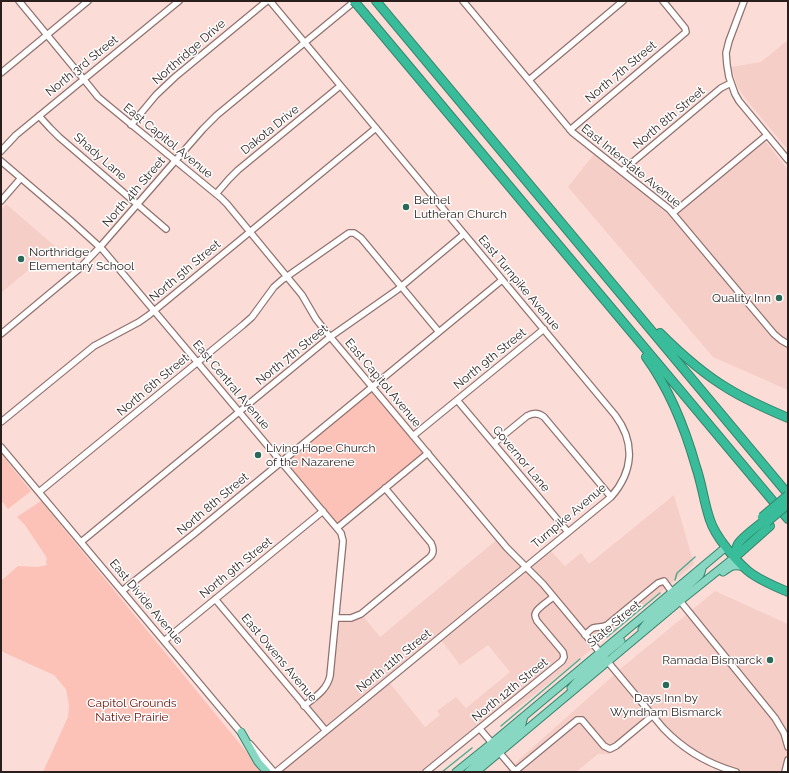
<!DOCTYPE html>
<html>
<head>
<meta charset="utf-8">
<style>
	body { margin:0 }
	#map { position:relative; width:789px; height:773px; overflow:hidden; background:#fcdcd6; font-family:Raleway,sans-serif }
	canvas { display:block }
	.frame { position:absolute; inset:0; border:2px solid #2a1f1d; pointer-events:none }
</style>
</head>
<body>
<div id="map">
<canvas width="789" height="773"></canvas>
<div class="frame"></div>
</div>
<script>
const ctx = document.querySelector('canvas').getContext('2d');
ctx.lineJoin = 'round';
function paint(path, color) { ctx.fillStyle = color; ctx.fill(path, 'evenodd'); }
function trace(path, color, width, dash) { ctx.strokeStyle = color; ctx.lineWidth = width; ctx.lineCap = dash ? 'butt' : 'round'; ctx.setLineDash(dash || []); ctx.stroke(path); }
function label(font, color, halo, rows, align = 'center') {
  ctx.font = font + ' Raleway,sans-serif'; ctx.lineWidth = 3; ctx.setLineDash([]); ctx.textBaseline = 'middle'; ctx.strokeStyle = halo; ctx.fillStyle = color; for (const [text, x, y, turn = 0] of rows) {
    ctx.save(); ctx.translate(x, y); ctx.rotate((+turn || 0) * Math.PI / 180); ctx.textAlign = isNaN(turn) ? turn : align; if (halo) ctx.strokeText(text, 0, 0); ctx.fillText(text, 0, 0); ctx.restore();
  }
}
const built = new Path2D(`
	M788,40V150L748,102L738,88L731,67L761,62Z
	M765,141L788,170V390L713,357L568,187L594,154L618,172L671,217Z
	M6,204L56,247L1,293V210Z
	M674,495L694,564L597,645L511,713L505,706L421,772H279L328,732L307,706L326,692L330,685L339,621L356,619L363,616L380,637L500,537L512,550L529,567L550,550L565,566L581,553L589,564ZM441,640L460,665L488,645L510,672L466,708L456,697L437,711L440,715L425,727L389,682Z
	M715,591L788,624V772H742L731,769L705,757L686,745L667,729L619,670Z
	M614,675L650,721L609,754H598L576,772H505Z`);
const green = new Path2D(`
	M372,387L428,453L337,528L281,461Z
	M1,454L31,491L8,509L1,500Z
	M41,501L263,772H43L68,717L69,705L66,689L54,675L5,653L1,650V581L18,566L37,567L47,565L46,563L47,558L25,525L17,517Z`);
const stream = new Path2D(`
	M675,580L677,573L695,557
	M607,637L660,593
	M501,726L580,659
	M442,772L472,748`);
const minor = new Path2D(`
	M19,1L90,87L98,97L115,111L221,198L227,204L302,295L316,319L327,333L507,548L543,584L663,728C683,749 708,764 736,772
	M270,1L615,415C636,443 633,472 611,497L276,772
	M463,1L572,132L669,209L774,334L781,340L788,344
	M744,1L729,41L726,53L727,65L729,77L735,94L739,101L788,160
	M1,73L88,1
	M529,80L623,1
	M39,116L50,128L59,137L166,229
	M131,125L156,95L175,77L267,1
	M570,130L686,32L685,28L663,1
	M1,151L16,135L179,1
	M1,161L70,220L103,250L341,533L343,541L330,676C327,690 315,697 304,706
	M622,171L721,88L731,83
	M216,194L229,179L238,170L340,86
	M1,201L21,178
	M673,213L767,135
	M1,334L79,269L100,247L203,129L217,115L355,1
	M457,400L568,532
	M1,422L94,346L139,322L149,315L376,128
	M413,436L544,329
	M494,443L527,416C534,412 539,413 544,417L611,497
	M1,447L242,734
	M39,492L243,325L252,317L274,287L282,280L349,233H354L361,238L439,332
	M337,528L428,453
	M81,542L330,337L397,290L464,234
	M122,591L195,533L502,280
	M215,599L326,731
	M680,601L775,718L784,733L788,747
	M336,618H351L361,614L430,557C434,553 434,549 431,543L385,488
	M585,635C587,633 590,630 593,628C598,626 602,628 607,625L658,583L664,581L672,592
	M164,641L323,511
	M480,729L492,743
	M250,744L274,772
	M499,752L516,772
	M426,772L562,661L564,657L563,652L537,621C536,619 535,617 535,615C535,609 549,601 553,597
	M514,772L577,720H582L604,746L610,749L616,746L652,716
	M785,772L788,760`);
const major = new Path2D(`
	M723,572C731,566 734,564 744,567
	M680,601L678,598L680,593L700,575L702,569
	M642,629L648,621L674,598V594L672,592
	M605,659L604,656L605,654L621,641
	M571,688L578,680L601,660L602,656
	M241,732L258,762L267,772
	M499,752L497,749L498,745L522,724L524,716
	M456,772L492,743L726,547
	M468,772L492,750L493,749L492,743
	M476,772L680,601L735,557`);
const highway = new Path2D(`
	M376,1L788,494
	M365,14L788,519
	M660,333C680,353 702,373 727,388C746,400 767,409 788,418
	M646,357C670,390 685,428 696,467C702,484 704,503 710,520C715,536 735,560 748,571C759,580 774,586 788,592
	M735,557C735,553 736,548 738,544C742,537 758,526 765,520
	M735,557L770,526`);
const highwayBridge = new Path2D(`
	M354,1L365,14
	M762,517L788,495
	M767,522L788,504`);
const markers = [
	[406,207,4,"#2a6957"],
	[21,259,4,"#2a6957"],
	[779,298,4,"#2a6957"],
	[258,455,4,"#2a6957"],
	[770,660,4,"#2a6957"],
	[666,685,4,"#2a6957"]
];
const streetNames = [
	["Northridge Drive",189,52,-41],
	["North 3rd Street",82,66,-39],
	["North 7th Street",621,72,-40],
	["North 8th Street",669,118,-40],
	["Dakota Drive",270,130,-39],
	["East Capitol Avenue",168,141,39],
	["Shady Lane",100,157,41],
	["East Interstate Avenue",631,166,39],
	["North 4th Street",134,192,-49],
	["North 5th Street",185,271,-40],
	["East Turnpike Avenue",519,283,50],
	["North 7th Street",292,355,-39],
	["North 9th Street",490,359,-39],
	["East Capitol Avenue",383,383,50],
	["North 6th Street",153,385,-40],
	["East Central Avenue",231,385,50],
	["Governor Lane",521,459,50],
	["North 8th Street",213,504,-40],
	["Turnpike Avenue",569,516,-40],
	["North 9th Street",236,568,-39],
	["East Divide Avenue",146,602,50],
	["State Street",614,624,-40],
	["East Owens Avenue",279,658,50],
	["North 11th Street",394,661,-39],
	["North 12th Street",510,690,-39]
];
const poiNames = [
	["Bethel",414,200],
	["Lutheran Church",414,214],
	["Northridge",29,252],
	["Elementary School",29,266],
	["Quality Inn",771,298,"right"],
	["Living Hope Church",266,448],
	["of the Nazarene",266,462],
	["Ramada Bismarck",762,660,"right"],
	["Days Inn by",666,698,"center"],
	["Wyndham Bismarck",666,712,"center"]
];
const parkNames = [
	["Capitol Grounds",132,703],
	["Native Prairie",132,717]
];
paint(built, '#f6cec8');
paint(green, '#fcc1b7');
trace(stream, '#53aa90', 1.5);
trace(minor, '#8f726e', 8);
trace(major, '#34856e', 9);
trace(highway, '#34856e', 10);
trace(minor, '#fff', 5.5);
trace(major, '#88d7c2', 7);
trace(highway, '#39bc99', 8);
trace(highwayBridge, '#34856e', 10, []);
trace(highwayBridge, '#39bc99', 8);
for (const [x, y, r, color] of markers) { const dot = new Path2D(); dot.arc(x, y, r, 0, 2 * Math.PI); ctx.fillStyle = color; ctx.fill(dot); trace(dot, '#fff', 1.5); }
label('12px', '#2a1f1d', '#fff', streetNames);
label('12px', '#2a1f1d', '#fff', poiNames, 'left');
label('12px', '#690f09', '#fff', parkNames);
</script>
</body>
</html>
